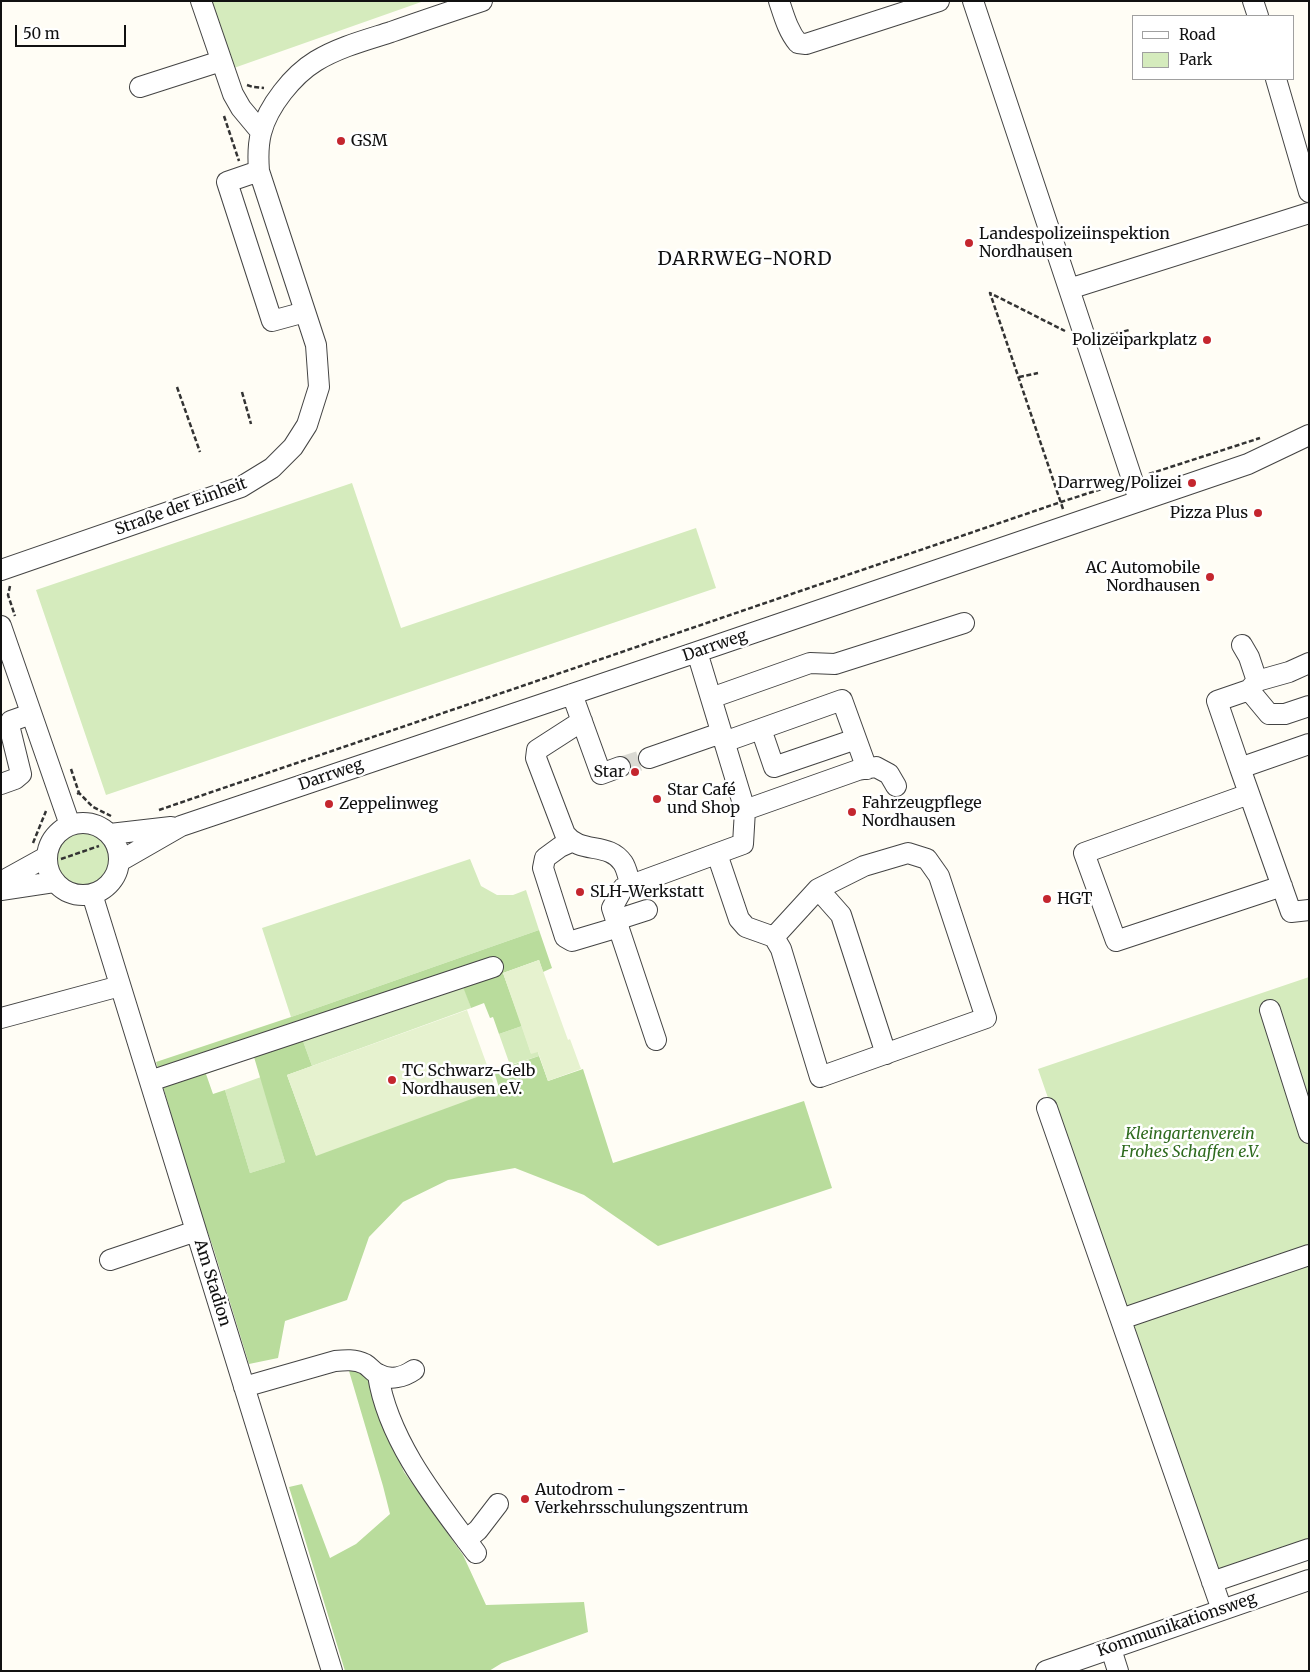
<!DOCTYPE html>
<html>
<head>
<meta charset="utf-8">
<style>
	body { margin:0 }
	#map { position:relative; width:1310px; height:1672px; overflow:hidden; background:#fffdf5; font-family:Merriweather,serif }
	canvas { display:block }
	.frame { position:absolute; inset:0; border:2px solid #111; pointer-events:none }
	.legend { position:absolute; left:1132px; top:15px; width:162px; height:65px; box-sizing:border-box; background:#fff; border:1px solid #a0a0a0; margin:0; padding:6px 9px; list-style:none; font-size:15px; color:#111 }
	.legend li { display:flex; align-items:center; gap:10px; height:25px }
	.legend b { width:25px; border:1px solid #a0a0a0 }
	.scale { position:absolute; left:15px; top:25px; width:111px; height:22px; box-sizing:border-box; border:2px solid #111; border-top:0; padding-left:6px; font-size:15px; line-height:18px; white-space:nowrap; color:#111; -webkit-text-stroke:4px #fff; paint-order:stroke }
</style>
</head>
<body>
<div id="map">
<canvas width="1310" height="1672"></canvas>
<div class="frame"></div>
<ul class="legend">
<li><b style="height:6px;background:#fff"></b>Road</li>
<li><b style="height:14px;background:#d5ebbd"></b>Park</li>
</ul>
<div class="scale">50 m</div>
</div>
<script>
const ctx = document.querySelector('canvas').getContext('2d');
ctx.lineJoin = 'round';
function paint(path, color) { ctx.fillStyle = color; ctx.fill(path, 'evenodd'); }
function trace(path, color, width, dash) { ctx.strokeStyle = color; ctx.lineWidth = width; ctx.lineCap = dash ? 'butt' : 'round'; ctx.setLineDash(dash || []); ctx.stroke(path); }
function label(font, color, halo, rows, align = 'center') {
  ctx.font = font + ' Merriweather,serif'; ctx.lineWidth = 5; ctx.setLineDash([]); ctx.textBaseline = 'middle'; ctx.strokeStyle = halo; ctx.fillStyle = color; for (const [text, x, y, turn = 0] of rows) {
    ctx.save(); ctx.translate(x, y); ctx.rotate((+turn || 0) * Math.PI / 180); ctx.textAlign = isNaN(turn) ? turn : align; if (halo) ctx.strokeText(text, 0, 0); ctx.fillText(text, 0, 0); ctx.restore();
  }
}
const green = new Path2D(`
	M208,1H424L231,69Z
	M352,483L401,628L696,528L716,588L106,795L36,590Z
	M53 859a31 31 0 1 1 62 0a31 31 0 1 1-62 0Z
	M470,859L481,886L497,895H513L526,890L539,930L291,1017L262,928Z
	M1309,977V1545L1214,1576L1038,1069Z
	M463,984L471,1008L312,1066L303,1041Z
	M522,1026L531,1053L538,1051L539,1056L510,1065L499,1034Z
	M261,1077L285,1162L250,1173L225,1090Z`);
const forest = new Path2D(`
	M539,930L552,968L543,972L539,960L503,973L522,1026L499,1034L493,1017L490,1018L484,1003L471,1008L462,984L303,1041L312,1066L287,1075L316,1155L499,1088L494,1071L539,1056L548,1081L583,1069L613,1163L804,1101L832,1188L658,1246L584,1195L515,1168L448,1180L403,1202L369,1237L347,1300L285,1321L278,1358L249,1364L213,1247L194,1194L156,1062L291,1017ZM254,1057L285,1162L250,1173L225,1090L213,1094L206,1074Z
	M349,1371H360L371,1383L384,1426L404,1472L463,1555L486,1605L584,1602L588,1632L502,1663L489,1671H345L289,1487L302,1484L330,1558L356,1544L390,1514L383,1486Z`);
const pitch = new Path2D(`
	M539,960L568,1040L570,1039L581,1069L548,1081L538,1052L531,1054L503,973Z
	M467,1010L496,1090L316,1156L287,1075Z`);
const minorTunnel = new Path2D(`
	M620,767L649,758`);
const path = new Path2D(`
	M247,85L253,87L264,88
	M224,116L239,161
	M1102,337L1129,330
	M1019,377L1038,373
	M177,387L200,452
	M242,392L251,424
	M1149,474L1260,438
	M1063,509L990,293L1065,331
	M10,586L8,595L15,616
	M71,769L79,793
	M77,794L79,793L93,807L111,816
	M159,810L1061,502L1117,484
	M33,843L46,811
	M61,859L99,846`);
const minor = new Path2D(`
	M201,1L233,94L241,108L261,132
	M779,1C784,16 788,31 798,43L806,44L939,1
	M973,1L1069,289
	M1253,1L1258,16
	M1276,79L1309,192
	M140,87L221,61
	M259,171L227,182L272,321L305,312
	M1139,500L1069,289L1309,213
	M1,570L241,487L272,468L293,447L307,425L319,387L316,345L259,171C258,158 258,145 261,133C268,106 293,75 316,61C339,47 366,40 391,32C422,21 452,11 482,1
	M1,626L70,825
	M1242,645L1249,657L1257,681
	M1309,663L1289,672L1257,681L1249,690L1269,714H1285L1309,706
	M572,694L601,774L620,767
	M711,698L810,663L835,664L964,623
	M582,721L537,750L536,758L565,834C581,855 608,841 623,863C627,869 628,878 631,885
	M761,729L774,767L856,739
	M724,742L842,700L867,769
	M1309,744L1240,768L1291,912L1309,910
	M649,758L721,733
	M1240,768L1217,701L1249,690
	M1,784L15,779L21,774L10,729L11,721L31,714
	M1249,794L1084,853L1116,941L1282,886
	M745,810L858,770L876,767L889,774L896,786
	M47 859a36 36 0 1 1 72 0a36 36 0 1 1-72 0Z
	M110,834L171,827
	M571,842L560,847L545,858L543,868L565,937L572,941L619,927
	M717,854L739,919L746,927L774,937L781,949L820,1077L986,1018L939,876L927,859L908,853L864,866L818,889L774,937
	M120,861L181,826L697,652L1248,464L1309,435
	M1,882L46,857
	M818,889L841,915L886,1054
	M1,890L54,882
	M92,894L332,1671
	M616,920L647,910
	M1270,1010L1309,1133
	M1,1018L120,986
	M656,1040L612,908L623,888L743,844L745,810L697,652
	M150,1081L493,967
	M1047,1108L1222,1610
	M110,1260L196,1231
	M1121,1319L1309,1255
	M378,1375C388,1441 437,1501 476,1553
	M244,1387L335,1361C345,1360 355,1359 365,1364C370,1367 373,1372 378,1374C390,1381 404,1377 414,1370
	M466,1540L478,1530L498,1504
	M1212,1582L1309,1549
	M1111,1649L1118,1671
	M1046,1671L1309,1580`);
const markers = [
	[341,141,5,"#c4262e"],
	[969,243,5,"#c4262e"],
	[1207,340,5,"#c4262e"],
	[1192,483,5,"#c4262e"],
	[1258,513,5,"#c4262e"],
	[1210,577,5,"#c4262e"],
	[635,772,5,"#c4262e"],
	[657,799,5,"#c4262e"],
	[329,804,5,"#c4262e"],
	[852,812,5,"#c4262e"],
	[580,892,5,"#c4262e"],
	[1047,899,5,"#c4262e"],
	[392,1080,5,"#c4262e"],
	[525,1499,5,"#c4262e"]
];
const poiNames = [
	["GSM",351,141],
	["Landespolizeiinspektion",979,234],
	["Nordhausen",979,252],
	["Polizeiparkplatz",1197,340,"right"],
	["Darrweg/Polizei",1182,483,"right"],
	["Pizza Plus",1248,513,"right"],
	["AC Automobile",1200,568,"right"],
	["Nordhausen",1200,586,"right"],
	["Star",625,772,"right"],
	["Star Café",667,790],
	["und Shop",667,808],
	["Fahrzeugpflege",862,803],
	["Nordhausen",862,821],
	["Zeppelinweg",339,804],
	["SLH-Werkstatt",590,892],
	["HGT",1057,899],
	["TC Schwarz-Gelb",402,1071],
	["Nordhausen e.V.",402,1089],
	["Autodrom -",535,1490],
	["Verkehrsschulungszentrum",535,1508]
];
const streetNames = [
	["Straße der Einheit",181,507,-20],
	["Darrweg",715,646,-19],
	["Darrweg",331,775,-19],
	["Am Stadion",212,1283,73],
	["Kommunikationsweg",1177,1625,-19]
];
const parkNames = [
	["Kleingartenverein",1190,1134],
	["Frohes Schaffen e.V.",1190,1152]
];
const quarterNames = [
	["DARRWEG-NORD",745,260]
];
paint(green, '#d5ebbd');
paint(forest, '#b9dc9c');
paint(pitch, '#e6f2cf');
trace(minorTunnel, '#dbdad3', 20, [20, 10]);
trace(minor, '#444', 22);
trace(path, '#333', 2.5, [5, 2.5]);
trace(minor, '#fff', 20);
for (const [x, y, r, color] of markers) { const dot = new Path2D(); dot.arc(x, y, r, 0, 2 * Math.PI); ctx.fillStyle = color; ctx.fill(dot); trace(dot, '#fff', 2); }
label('16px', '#111', '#fff', poiNames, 'left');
label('16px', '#111', '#fff', streetNames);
label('italic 16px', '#2f6b1f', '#fff', parkNames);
ctx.letterSpacing = '1px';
label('19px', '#111', '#fff', quarterNames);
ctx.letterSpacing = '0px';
</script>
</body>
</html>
